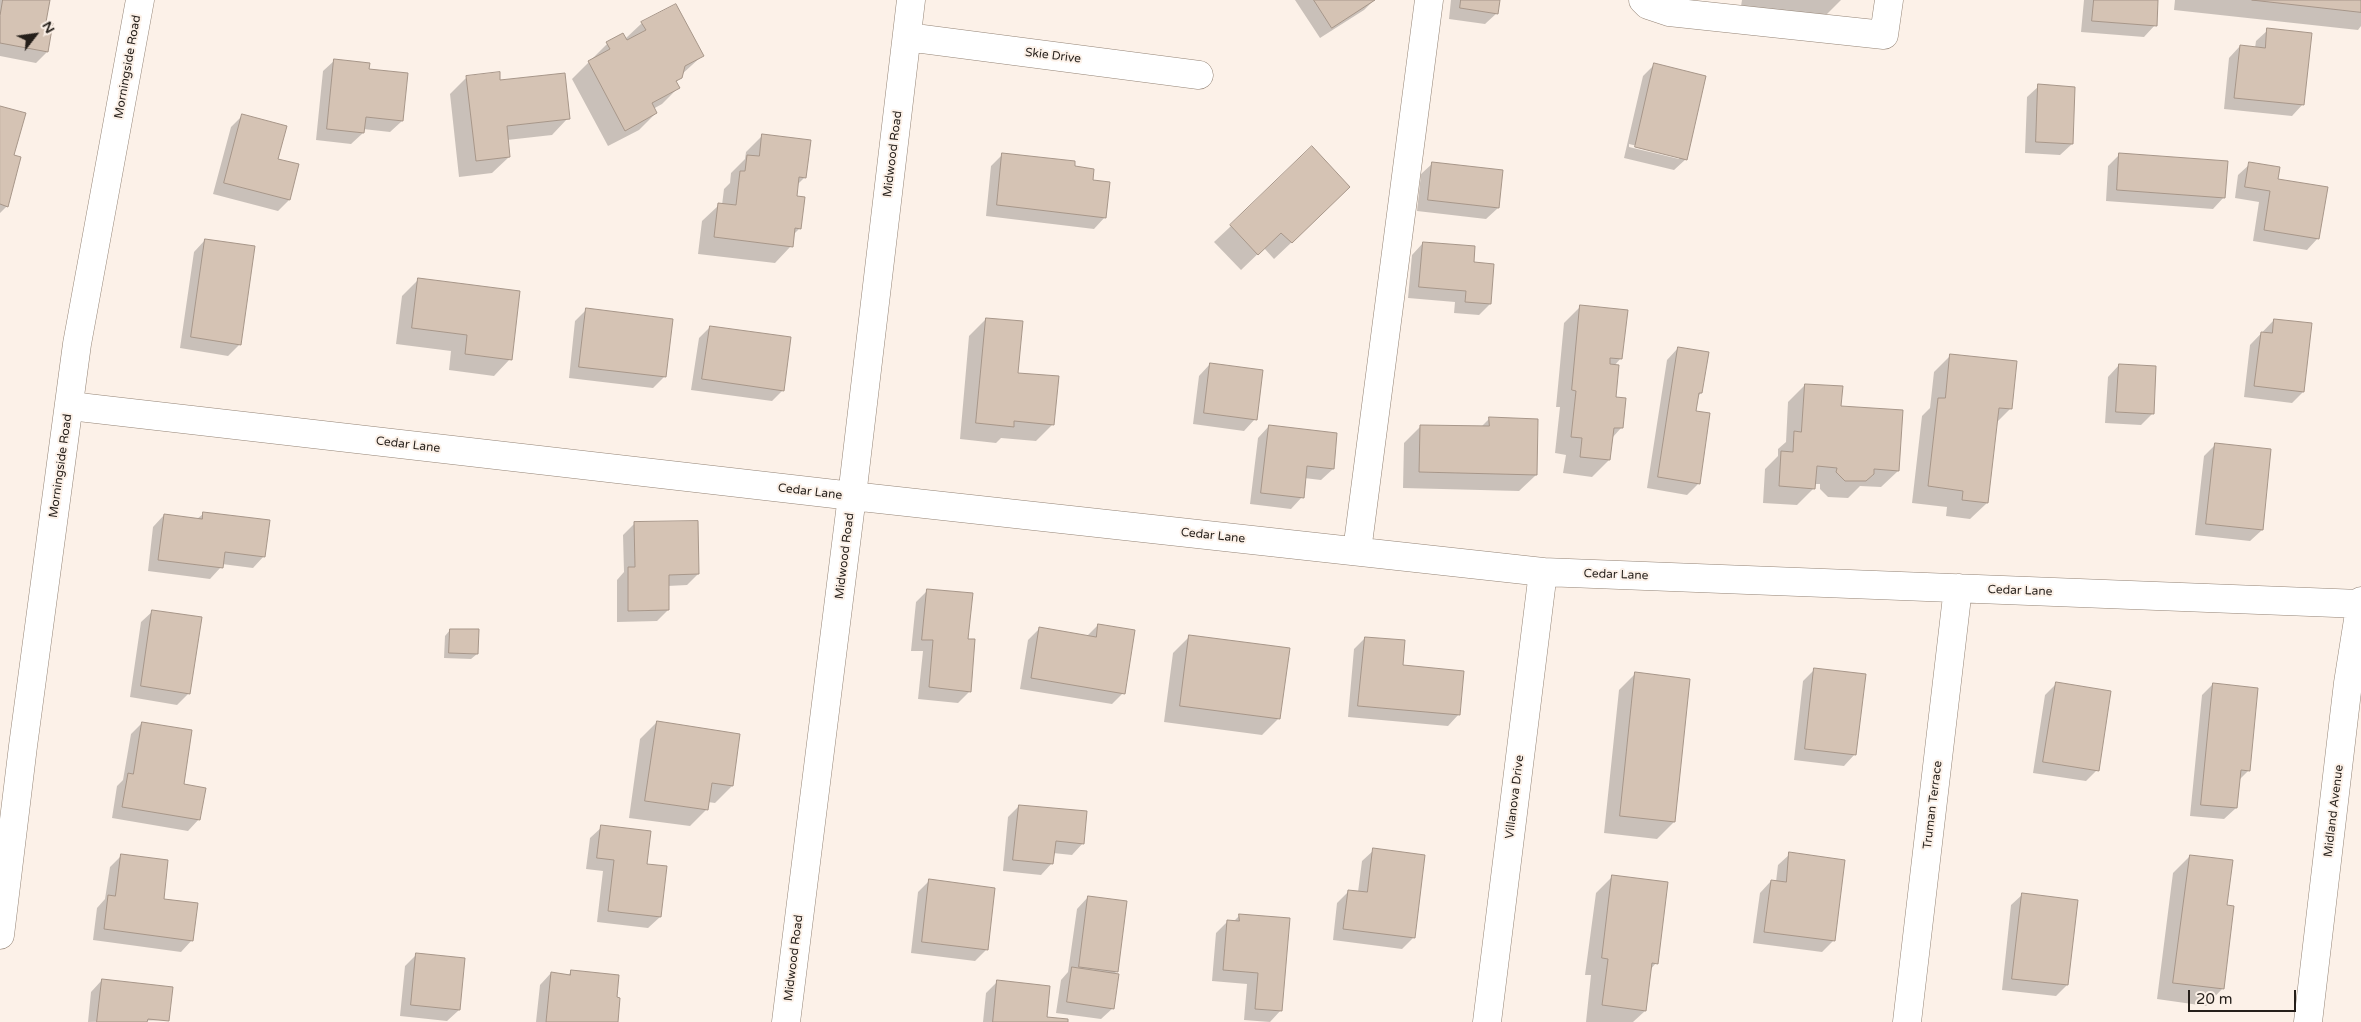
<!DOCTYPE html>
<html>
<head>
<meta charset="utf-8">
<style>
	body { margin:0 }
	#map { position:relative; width:2361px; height:1022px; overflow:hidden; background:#fcf1e8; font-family:"Varela Round",sans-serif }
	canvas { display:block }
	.north { position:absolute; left:10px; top:10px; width:50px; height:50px; -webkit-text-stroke:4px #fcf1e8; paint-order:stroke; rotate:60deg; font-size:14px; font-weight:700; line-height:20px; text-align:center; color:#251f1a }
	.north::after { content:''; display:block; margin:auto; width:18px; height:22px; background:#251f1a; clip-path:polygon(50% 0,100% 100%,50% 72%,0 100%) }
	.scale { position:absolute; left:2188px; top:990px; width:108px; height:22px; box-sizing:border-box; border:2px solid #251f1a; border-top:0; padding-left:6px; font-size:15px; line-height:18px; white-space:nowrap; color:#251f1a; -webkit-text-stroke:4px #fcf1e8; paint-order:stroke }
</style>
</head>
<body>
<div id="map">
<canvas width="2361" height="1022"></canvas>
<div class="north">N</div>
<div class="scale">20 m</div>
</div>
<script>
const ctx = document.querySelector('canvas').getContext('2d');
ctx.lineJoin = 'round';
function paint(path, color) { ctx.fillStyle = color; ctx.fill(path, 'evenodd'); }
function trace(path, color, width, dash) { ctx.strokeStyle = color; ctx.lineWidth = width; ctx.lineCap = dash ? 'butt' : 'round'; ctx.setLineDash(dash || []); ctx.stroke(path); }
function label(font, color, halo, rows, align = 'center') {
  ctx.font = font + ' "Varela Round",sans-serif'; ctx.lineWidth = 4; ctx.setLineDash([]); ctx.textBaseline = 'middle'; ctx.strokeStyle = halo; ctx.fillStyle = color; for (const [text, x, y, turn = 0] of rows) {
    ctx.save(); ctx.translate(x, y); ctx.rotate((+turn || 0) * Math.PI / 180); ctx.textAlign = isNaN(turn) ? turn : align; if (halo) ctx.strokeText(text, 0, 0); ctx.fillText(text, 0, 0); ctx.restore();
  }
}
const shadow = new Path2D(`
	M0,0H48L44,23L47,52L36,63L0,56Z
	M1295,0H1374L1364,10L1320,38Z
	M1451,0H1498L1497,13L1485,24L1449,19Z
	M1742,0H1841L1824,17L1741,6Z
	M2084,0H2157L2155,25L2144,37L2081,32Z
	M2175,0H2361V26L2358,30L2174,10Z
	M676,5L703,55L681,75L676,83L679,87L662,104L653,109L656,113L639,130L608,146L572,79L607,44L623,35L625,39L642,23Z
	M2268,30L2303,104L2292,116L2224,109L2229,58L2240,46L2255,48L2256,41Z
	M335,60L402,121L390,132L363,129V133L351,144L316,140L323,71Z
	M1655,64L1686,159L1674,170L1624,158L1643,76ZM1629,144L1679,156V159L1629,147Z
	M467,77L499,81L568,118L552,135L507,140L509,157L492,173L459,177L450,94Z
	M2039,86L2072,144L2060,155L2025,153L2027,97Z
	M0,107L13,156L7,206L0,213Z
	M242,116L277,160L298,165L289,200L278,211L213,194L231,127Z
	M762,136L805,177L797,185L796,197L800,228L792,236L791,246L775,263L698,254L702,221L719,205H722L724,189L730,183L731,173L745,159L746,152Z
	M1003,154L1073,168L1091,181L1105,217L1094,229L986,216L991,166Z
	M2120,154L2224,197L2213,209L2106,201L2108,166Z
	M1433,163L1498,208L1486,219L1417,211L1421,174Z
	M2250,164L2277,180L2318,238L2307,250L2253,241L2259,202L2235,198L2238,175Z
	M1332,204L1274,259L1264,248L1241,270L1214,242L1231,226Z
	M205,240L240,344L228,356L180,348L194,252Z
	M1423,243L1473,263L1490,304L1479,315L1454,313L1455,302L1408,298L1412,255Z
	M418,280L510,359L494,376L449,370L451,351L396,344L402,296Z
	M1581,306L1621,358L1614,366V398L1621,428L1612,438L1609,460L1592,477L1563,473L1566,455L1555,453L1560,407H1556L1564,323Z
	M586,310L665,376L653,388L569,378L575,321Z
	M986,319L1016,374L1053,424L1036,441L1001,438L996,443L960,439L969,336Z
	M2274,320L2303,392L2292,403L2244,397L2250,345Z
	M710,327L783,390L772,401L691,390L699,338Z
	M1678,348L1701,393L1697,397L1695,412L1709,414L1698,484L1687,495L1647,488L1667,360Z
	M1951,355L2011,408L1996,423L1987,503L1970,519L1946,516L1947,507L1912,503L1922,416L1930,408L1934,372Z
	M1210,364L1255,419L1244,431L1193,424L1199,376Z
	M2119,365L2153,413L2141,425L2105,423L2108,377Z
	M1805,385L1840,407L1898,471L1881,487L1860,486L1848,498L1828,497L1820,489V484H1814V488L1797,505L1763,503L1765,469L1778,456V449L1786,442L1788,402Z
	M1489,419L1536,475L1519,491L1403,488L1404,443L1421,426L1481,427Z
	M1269,426L1336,434L1333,469L1321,480L1304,478L1302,497L1291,509L1250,504L1258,438Z
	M2216,444L2262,530L2250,541L2195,535L2204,456Z
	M203,514L264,556L253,568L222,564L221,567L210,579L148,571L153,527L164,515L197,519Z
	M635,523L698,574L687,585L668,586V610L657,621L617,622V580L624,572L623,535Z
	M928,590L970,691L958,703L918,699L923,651H911L916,602Z
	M153,611L189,693L177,705L130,697L141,622Z
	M1098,625L1123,693L1112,704L1020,689L1028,640L1039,629L1087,636Z
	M450,630L477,654L471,659L444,658L445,636Z
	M1189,637L1279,718L1262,735L1164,722L1173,653Z
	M1365,638L1402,667L1459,714L1448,726L1348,717L1354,649Z
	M1815,669L1855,754L1844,766L1794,760L1803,681Z
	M1636,673L1689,680L1674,822L1657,839L1604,833L1619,690Z
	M2057,683L2097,770L2086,781L2033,773L2045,695Z
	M2213,684L2249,770L2238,781L2236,808L2224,819L2190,816L2202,695Z
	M657,722L739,735L732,786L715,803L708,802L707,809L690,826L629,818L640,739Z
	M142,723L182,785L199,819L188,831L112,818L117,786L123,780L131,734Z
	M1019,806L1083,843L1072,855L1053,853L1052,863L1041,875L1003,871L1008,817Z
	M602,827L646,865L660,917L648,928L597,922L603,871L586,869L590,838Z
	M1374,850L1413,938L1402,949L1333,940L1337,903L1349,891L1358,892L1362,861Z
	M1790,854L1834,940L1822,952L1753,943L1760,893L1771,881L1776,882L1778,865Z
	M121,856L162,900L192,940L181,952L93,940L97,908L105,899L110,867Z
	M2190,856L2226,906L2233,907L2222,989L2206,1006L2157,999L2173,873Z
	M1613,876L1656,963L1650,970L1645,1011L1633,1022H1586L1591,975H1585L1596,893Z
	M930,880L994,889L986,950L975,961L911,953L918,892Z
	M2023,894L2067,985L2056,996L2002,990L2011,905Z
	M1088,897L1117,971L1113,975V1008L1101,1019L1056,1013L1061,980L1068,972L1077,909Z
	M1240,915L1281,1010L1270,1022L1244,1020L1247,984L1212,981L1216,933L1228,921L1233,922Z
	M417,954L459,1010L447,1021L400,1016L405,966Z
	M572,971L615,998L617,1022H536L540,985L551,973L568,975Z
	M102,980L168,1020L88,1022L91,992Z
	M998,981L1045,1018L1066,1022H983L986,993Z`);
const building = new Path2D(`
	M3,0H50L46,22L53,23L48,52L0,43V16Z
	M1314,0H1375L1332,28Z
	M1461,0H1500L1498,14L1460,8Z
	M2094,0H2158L2157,26L2092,21Z
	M2252,0H2361V12Z
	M676,4L704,56L685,66L682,78L676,81L680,88L652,103L657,113L625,131L588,61L610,49L606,42L623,33L627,40L646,30L641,22Z
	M2267,28L2312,33L2304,105L2234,98L2240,45L2265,48Z
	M334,59L370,63L369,69L408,73L403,121L366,117L364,133L327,129Z
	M1654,63L1706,76L1687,160L1635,147Z
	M500,72V80L565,73L570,119L507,126L510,157L476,161L466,76Z
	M2038,84L2075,87L2073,144L2036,142Z
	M0,106L26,113L14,155L21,157L8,207L0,204Z
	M242,114L287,126L278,159L299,164L290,200L224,183Z
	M762,134L811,140L806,178L799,177L797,196L805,197L801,229L795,228L793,247L714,237L718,203L736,205L740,171H745L747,155L759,156Z
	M1312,146L1350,187L1292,243L1281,233L1258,255L1230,225Z
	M1002,153L1075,161V166L1094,169L1093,180L1110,182L1106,218L997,205Z
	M2119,153L2228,161L2225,198L2117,190Z
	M1432,162L1503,170L1499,208L1428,200Z
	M2249,162L2280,167L2278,179L2328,187L2319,239L2264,230L2270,191L2245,187Z
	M205,239L255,246L241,345L191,337Z
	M1423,242L1475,246L1474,262L1494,264L1491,304L1465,302L1466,291L1419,287Z
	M418,278L520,291L512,360L465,354L467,335L412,328Z
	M1580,305L1628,310L1622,359L1610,358V364L1619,365L1616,397L1626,398L1623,428H1614L1610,460L1580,457L1582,438L1571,437L1576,391L1572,390Z
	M586,308L673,319L666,377L579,367Z
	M986,318L1023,321L1018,373L1059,376L1054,425L1014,421V427L976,423Z
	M2274,319L2312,323L2304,392L2254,386L2261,332L2272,333Z
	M710,326L791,337L784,391L702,379Z
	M1678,347L1709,352L1702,393H1699L1696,411L1710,413L1700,484L1658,477Z
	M1950,354L2017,361L2012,409L1999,408L1988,503L1962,500L1963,491L1928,486L1938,398H1945Z
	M1210,363L1263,370L1257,420L1204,413Z
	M2119,364L2156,366L2154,414L2116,412Z
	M1805,384L1843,386L1841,406L1903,410L1899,471L1874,469V474L1866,481H1845L1836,472L1837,468L1817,466L1815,489L1779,486L1781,451L1793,452L1794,431L1801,432Z
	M1489,417L1538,419L1537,475L1419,472L1420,425L1489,426Z
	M1269,425L1337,433L1334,469L1307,466L1304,498L1261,493Z
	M2215,443L2271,449L2263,530L2206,524Z
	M203,512L270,520L265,557L225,552L223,568L158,560L164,514L202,519Z
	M698,521L699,574L669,575V610L628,611V567H635L634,522Z
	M927,589L973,593L968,639H975L971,692L929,687L933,640H922Z
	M152,610L202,617L190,694L141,686Z
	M1098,624L1135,630L1125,694L1031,678L1039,627L1096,637Z
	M450,629H479L478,654L449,653Z
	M1189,635L1290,648L1280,719L1180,706Z
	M1365,637L1405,640L1403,665L1464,671L1460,715L1358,706Z
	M1814,668L1866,674L1856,755L1805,749Z
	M1635,672L1690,679L1675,822L1620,816Z
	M2056,682L2111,691L2099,771L2043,762Z
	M2213,683L2258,688L2250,771L2241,770L2237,808L2201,805Z
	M657,721L740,734L733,786L712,783L708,810L645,801Z
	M142,722L192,730L184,784L206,788L200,820L122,807L128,773L133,774Z
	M1019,805L1087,811L1084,844L1056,841L1053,864L1013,860Z
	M601,825L651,831L647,864L667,866L661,917L608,911L614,860L597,858Z
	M1373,848L1425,855L1415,938L1343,929L1348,890L1367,892Z
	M1789,852L1845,860L1835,941L1764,932L1771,880L1786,882Z
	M121,854L168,860L164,899L198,903L193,941L104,929L108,895L115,896Z
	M2190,855L2233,860L2227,905L2234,906L2224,989L2173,983Z
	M1612,875L1668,882L1658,964L1652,963L1646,1011L1602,1005L1608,959L1602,958Z
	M929,879L995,888L988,950L922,942Z
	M2022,893L2078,900L2068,985L2012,979Z
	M1088,896L1127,901L1118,972L1079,967Z
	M1239,914L1290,918L1282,1011L1255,1009L1258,973L1223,970L1227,920L1239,921Z
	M416,953L465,958L460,1010L411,1005Z
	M1072,967L1119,974L1114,1009L1067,1002Z
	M571,970L619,975L617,997L620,998L618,1022H546L551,972L570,975Z
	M102,979L173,987L169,1021L148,1019L147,1022H97Z
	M997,980L1050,986L1047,1017L1068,1019V1022H993Z`);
const minor = new Path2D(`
	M1643,0L1648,5L1669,12L1884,35L1889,0
	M907,37L1199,75
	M70,406L852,496L1543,572L2361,604
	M1357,551L1429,0
	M0,935L23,746L77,344L140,0
	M786,1022L852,496L911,0
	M1487,1022L1543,572
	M1907,1022L1958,588
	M2308,1022L2348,683L2361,601`);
const streetNames = [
	["Skie Drive",1053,56,7],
	["Morningside Road",128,67,-80],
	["Midwood Road",893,154,-83],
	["Cedar Lane",408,445,7],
	["Morningside Road",61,466,-82],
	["Cedar Lane",810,492,7],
	["Cedar Lane",1213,536,6],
	["Midwood Road",845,556,-83],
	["Cedar Lane",1616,575,2],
	["Cedar Lane",2020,591,2],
	["Villanova Drive",1515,797,-83],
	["Truman Terrace",1933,805,-83],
	["Midland Avenue",2334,811,-83],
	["Midwood Road",794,958,-83]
];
paint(shadow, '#0003');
paint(building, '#d5c3b4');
trace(building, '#a79689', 1);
trace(minor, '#948476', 29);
trace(minor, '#fff', 28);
label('12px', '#251f1a', '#fcf1e8', streetNames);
</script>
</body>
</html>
